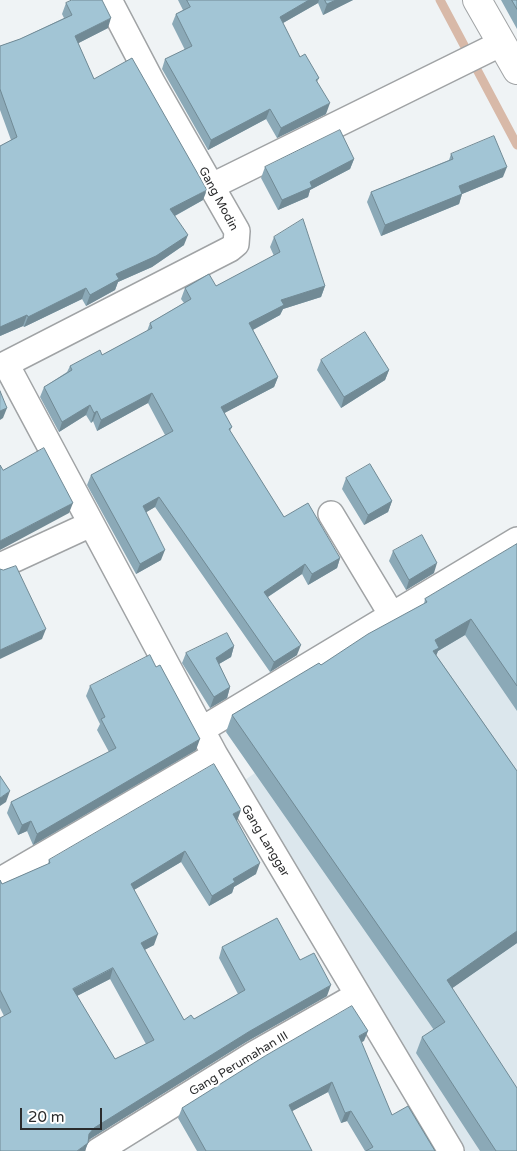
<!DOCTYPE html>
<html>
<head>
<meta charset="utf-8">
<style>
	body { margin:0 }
	#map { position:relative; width:517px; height:1151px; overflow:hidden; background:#eff3f5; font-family:"Varela Round",sans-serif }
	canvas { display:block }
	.scale { position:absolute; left:20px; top:1108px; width:82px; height:22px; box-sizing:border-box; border:2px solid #2b2c2d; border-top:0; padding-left:6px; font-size:15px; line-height:18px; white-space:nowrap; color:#2b2c2d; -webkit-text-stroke:4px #fff; paint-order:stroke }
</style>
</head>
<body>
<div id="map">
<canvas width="517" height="1151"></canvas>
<div class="scale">20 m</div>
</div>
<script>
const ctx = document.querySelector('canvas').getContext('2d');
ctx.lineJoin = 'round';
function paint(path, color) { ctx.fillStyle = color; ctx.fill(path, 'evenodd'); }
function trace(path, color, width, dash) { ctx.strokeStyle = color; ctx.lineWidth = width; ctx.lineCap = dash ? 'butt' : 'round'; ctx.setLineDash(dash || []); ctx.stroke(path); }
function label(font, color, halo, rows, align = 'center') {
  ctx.font = font + ' "Varela Round",sans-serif'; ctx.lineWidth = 4.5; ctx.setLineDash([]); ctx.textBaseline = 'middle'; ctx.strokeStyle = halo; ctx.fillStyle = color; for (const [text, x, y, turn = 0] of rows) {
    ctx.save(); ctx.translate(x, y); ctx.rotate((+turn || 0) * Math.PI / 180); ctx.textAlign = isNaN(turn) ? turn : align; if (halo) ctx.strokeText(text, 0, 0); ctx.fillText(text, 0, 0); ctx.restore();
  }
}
const built = new Path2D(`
	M517,584V1151H464L234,788Z`);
const stream = new Path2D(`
	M440,0L517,145`);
const minor = new Path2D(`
	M212,186L502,43
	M6,364L215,755L451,1151
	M0,367L230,249L236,244L237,231L153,84L109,0
	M331,514L393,617
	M0,566L91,524
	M201,730L517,540
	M6,877L215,755
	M98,1151L254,1054L356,996`);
const tertiary = new Path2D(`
	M477,0L517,70`);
const wall = new Path2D(`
	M178,0H353L323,15L318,3L283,23L300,57L319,78L317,82L326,114L277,138L266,119L208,150L162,69L165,59L185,50L172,24L176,14L183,10Z
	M501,0H517V29Z
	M66,3L108,28L78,43L94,79L203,200L175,216L184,245L152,267L118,282L115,290L86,306L82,299L24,327L23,326L0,336V146L11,140L0,110V46L20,39L64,18L62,14Z
	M451,154L503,177L462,194L459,204L381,236L367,202L371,192L449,160Z
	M354,159L350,169L310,190L308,197L278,210L261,178L265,167Z
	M274,237L325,286L321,297L283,309L280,315L253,330L278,377L274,387L224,413L232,427L230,431L284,517L340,558L337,568L308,585L302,574L268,597L297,655L270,672L155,507L146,512L161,560L136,574L87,485L91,475L165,435L148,403L97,431L93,421L91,423L86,415L59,432L40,397L44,387L67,372L70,366L102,355L147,331L150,323L184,303L181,299L185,288L216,286L274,256L270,247Z
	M321,360L389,370L385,380L341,408L317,370Z
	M346,478L392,501L388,512L364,525L342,489Z
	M517,544V711L465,635L438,651L436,655L517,771V943L452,988L517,1151H480L416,1053L422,1037L434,1030L226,732L232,715L321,665L424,604L425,599Z
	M393,551L434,573L406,590L389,561Z
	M234,646L231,657L219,664L230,687L227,698L210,708L182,663L186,653Z
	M90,686L196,750L33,845L27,831L18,835L7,813L11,802L109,752L97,730L100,724L86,696Z
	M237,821L256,874L234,887L232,893L209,906L181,862L134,890L154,945L144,950L184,1020L194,1019L238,994L219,958L222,947L300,960L327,996L246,1042L90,1139L88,1141L4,1016L0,1008V880L2,884L48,864L49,860ZM110,979L146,1044L115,1059L77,996Z
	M364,1041L361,1042L392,1115L435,1151H365L347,1121L341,1123L328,1092L292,1111L312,1151H197L178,1118L182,1108Z`);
const shadedWall = new Path2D(`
	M309,0H319L318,3L276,27L280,17Z
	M336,0H353L323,15L327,4Z
	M111,18L108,28L71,47L75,36Z
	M330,103L326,114L277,138L281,128Z
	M270,109L266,119L208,150L211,140Z
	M354,159L350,169L310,190L308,197L278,210L282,200L310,182Z
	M507,167L503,177L462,194L459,204L381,236L385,225L459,186Z
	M207,190L203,200L167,220L170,209Z
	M188,235L184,245L152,267L118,282L115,290L86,306L90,295L116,274Z
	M325,286L321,297L283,309L280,315L245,334L249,323L281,300Z
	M86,288L82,299L24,327L28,317Z
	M27,315L23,326L0,336V327Z
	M389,370L385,380L341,408L344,397Z
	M278,377L274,387L217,417L221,407Z
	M152,393L148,403L97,431L101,420Z
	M90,405L86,415L59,432L62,422Z
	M7,408L3,418L0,420V411Z
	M97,411L93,421L91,423L94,413Z
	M159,497L155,507L140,516L143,506Z
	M392,501L388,512L364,525L368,515Z
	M73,503L69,513L0,550V541Z
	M165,550L161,560L136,574L140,564Z
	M340,558L337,568L308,585L312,574Z
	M437,563L434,573L406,590L409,580Z
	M305,564L302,574L260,602L264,592Z
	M471,619L465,635L438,651L433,664L427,667L435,640Z
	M46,629L42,639L0,659V650Z
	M301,645L297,655L270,672L274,662Z
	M234,646L231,657L212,668L216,658Z
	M230,687L227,698L210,708L214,697Z
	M200,739L196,750L33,845L37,834Z
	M10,791L6,802L0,806V798Z
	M241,810L237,821L229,825L233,814Z
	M31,821L27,831L18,835L22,825Z
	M185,851L181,862L127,894L131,884Z
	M260,863L256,874L234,887L232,893L209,906L212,896L233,879Z
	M517,931V943L441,996L447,980Z
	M158,934L154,945L137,954L141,943Z
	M113,968L110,979L69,1000L73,989Z
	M331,985L327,996L246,1042L90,1139L85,1145L89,1134L94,1128L250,1031Z
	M368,1031L364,1041L355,1046L359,1036Z
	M332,1082L328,1092L285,1115L289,1105Z
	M351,1111L347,1121L341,1123L345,1113Z
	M88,1143L85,1151H77Z`);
const building = new Path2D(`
	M72,0H102L111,18L75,36L94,79L132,58L207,190L170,209L188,235L156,256L116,274L119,279L90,295L86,288L28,317L27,315L0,327V146L17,137L0,89V46L20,39L72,15L66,3Z
	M187,0H309L280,17L300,57L305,54L319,78L316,80L330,103L281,128L270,109L211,140L165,59L192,46L176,14L190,7Z
	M325,0H336L327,4Z
	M512,0H517V9Z
	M340,130L354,159L310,182L312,187L282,200L265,167Z
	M494,136L507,167L459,186L462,194L385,225L371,192L453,159L451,154Z
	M303,219L325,286L281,300L284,305L249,323L278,377L221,407L232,427L229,429L284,517L308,503L340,558L312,574L305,564L264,592L301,645L274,662L159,497L143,506L165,550L140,564L91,475L173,431L152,393L101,420L97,411L94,413L90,405L62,422L44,387L72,370L70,366L100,350L102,355L152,328L150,323L191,299L185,288L209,274L216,286L280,252L274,237Z
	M365,332L389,370L344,397L321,360Z
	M0,391L7,408L0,411Z
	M44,448L73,503L0,541V465L3,470Z
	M370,464L392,501L368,515L346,478Z
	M422,535L437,563L409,580L393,551Z
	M517,544V686L471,619L435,640L439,648L433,651L517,771V931L447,980L517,1088V1151H496L422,1037L445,1022L232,715L319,663L321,665L368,634L427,602L425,599Z
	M16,566L46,629L0,650V569L3,570Z
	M227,633L234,646L216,658L230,687L214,697L186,653Z
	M150,655L156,667L160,665L200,739L37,834L31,821L22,825L11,802L116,748L101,719L105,717L90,686Z
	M214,764L241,810L233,814L260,863L233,879L235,882L212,896L185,851L131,884L158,934L141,943L184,1020L191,1015L194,1019L245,990L222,947L277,918L300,960L314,953L331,985L250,1031L94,1128L89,1134L88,1143L77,1151H0V1018L11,1012L0,990V880L2,884L50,863L49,860ZM113,968L154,1040L115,1059L73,989Z
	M0,776L10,791L0,798Z
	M352,1006L368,1031L359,1036L392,1115L408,1106L435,1151H366L373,1147L351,1111L345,1113L332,1082L289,1105L312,1151H206L182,1108L265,1056Z`);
const streetNames = [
	["Gang Modin",218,199,62],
	["Gang Langgar",265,841,59],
	["Gang Perumahan III",239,1064,-31]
];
paint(built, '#dce7ed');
trace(stream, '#d8b9a8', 9);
trace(minor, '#a0a3a5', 28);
trace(tertiary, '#a0a3a5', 30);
trace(minor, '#fff', 25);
trace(tertiary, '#fff', 28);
paint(wall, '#8ba9b7');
paint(shadedWall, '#718a95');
paint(building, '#a2c5d5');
trace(building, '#718a95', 1);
label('12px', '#2b2c2d', '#fff', streetNames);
</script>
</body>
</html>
